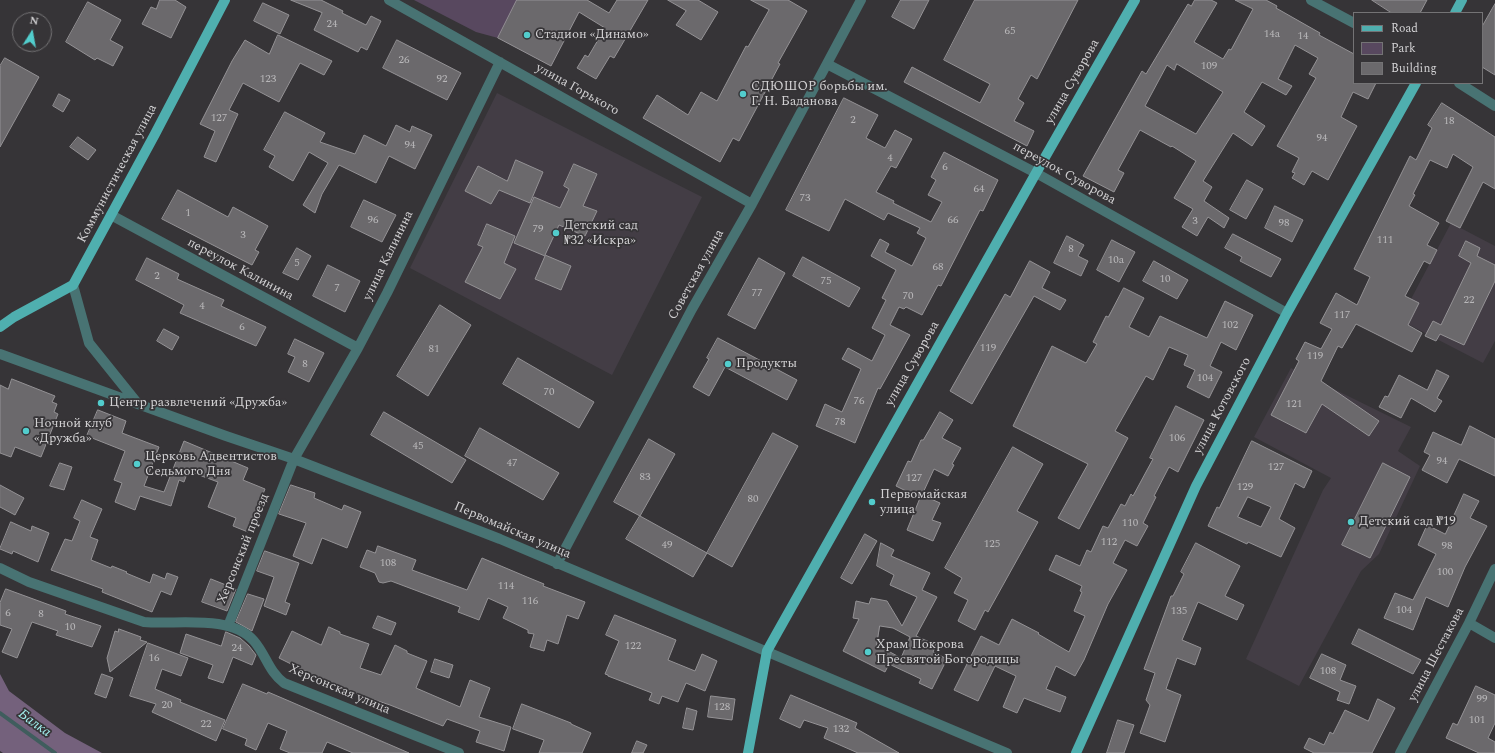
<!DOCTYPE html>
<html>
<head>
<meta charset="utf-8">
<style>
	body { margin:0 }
	#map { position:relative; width:1495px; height:753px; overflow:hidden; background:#363437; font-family:Spectral,serif }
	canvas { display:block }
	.legend { position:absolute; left:1353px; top:12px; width:130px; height:72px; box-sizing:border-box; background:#363437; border:1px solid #747375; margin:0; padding:5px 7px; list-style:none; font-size:12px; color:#d2d1d3 }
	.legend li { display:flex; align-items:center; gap:8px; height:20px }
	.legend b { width:20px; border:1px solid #747375 }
	.north { position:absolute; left:12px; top:12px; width:40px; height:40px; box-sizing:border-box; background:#363437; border:1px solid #747375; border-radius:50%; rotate:11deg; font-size:11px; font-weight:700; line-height:16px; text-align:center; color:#d2d1d3 }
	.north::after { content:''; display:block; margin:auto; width:14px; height:18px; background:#52cdcd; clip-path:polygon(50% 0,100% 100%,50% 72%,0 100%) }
</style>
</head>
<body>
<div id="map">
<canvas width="1495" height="753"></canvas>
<ul class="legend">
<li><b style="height:5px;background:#4fafaf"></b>Road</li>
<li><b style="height:11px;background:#58485f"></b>Park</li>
<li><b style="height:11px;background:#6b696c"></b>Building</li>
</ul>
<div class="north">N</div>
</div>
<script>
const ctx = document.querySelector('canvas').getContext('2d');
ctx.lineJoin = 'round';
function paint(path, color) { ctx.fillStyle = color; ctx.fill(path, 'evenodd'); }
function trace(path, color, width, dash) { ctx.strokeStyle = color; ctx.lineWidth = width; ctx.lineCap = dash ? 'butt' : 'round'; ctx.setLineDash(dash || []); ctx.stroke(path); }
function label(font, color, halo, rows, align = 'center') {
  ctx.font = font + ' Spectral,serif'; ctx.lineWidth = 3.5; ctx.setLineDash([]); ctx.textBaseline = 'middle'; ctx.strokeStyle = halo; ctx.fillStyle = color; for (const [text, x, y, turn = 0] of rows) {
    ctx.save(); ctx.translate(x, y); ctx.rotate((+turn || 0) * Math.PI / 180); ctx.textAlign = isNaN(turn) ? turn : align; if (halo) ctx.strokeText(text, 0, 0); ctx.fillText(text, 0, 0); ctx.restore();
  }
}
const built = new Path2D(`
	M497,93L702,197L612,375L410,268Z
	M1451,223L1495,246V341L1483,363L1400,320Z
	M1291,368L1411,427L1398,451L1420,466L1379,554L1361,571L1299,686L1246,659L1323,490L1331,478L1254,437Z`);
const green = new Path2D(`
	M414,0H585L551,66L498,38L476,32Z`);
const forest = new Path2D(`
	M0,674L9,691L65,733L102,753H3L0,751Z`);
const stream = new Path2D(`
	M0,713L55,753`);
const building = new Path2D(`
	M160,0H175L186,7L171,38L142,24L151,7L156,9Z
	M291,0H321L343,11L342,13L366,25L371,16L381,21L367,50L361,47L358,52L314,30L322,13Z
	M517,0H587L609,13L617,0H648L614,58L610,56L596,79L577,68L585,55L588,57L605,28L579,12L551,66L498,38Z
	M668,0H698L718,12L701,40L676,25L686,11Z
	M751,0H788L807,11L778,63L780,64L739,141L733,138L720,162L643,118L657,95L688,115L701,92L717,101L746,46L748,47L769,10Z
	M901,0H929L914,29L892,17Z
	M975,0H1078L1037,79L1031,75L1018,99L1024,103L1014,121L1034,131L1027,146L904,82L912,67L980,103L990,84L944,60Z
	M1195,0H1211L1217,3L1194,42L1223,59L1229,49L1231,50L1253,9L1235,0H1266L1277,6L1276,8L1320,33L1319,35L1354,54V83H1376L1368,99L1353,92L1341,117L1357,126L1328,180L1312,171L1304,185L1292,178L1295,173L1292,172L1299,158L1277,146L1316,78L1309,74L1318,58L1295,45L1278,79L1292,86L1286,95L1262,82L1244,112L1265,126L1252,146L1233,133L1203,181L1212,187L1204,201L1229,218L1224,228L1208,217L1197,236L1182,227L1193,209L1174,198L1196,161L1172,146L1171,147L1140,130L1118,170L1124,173L1114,192L1083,176L1142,71L1146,74L1188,4L1191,6ZM1177,64L1223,92L1196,134L1145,106L1167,65L1174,70Z
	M1372,0H1427L1420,13H1392Z
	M88,2L121,20L110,40L123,47L113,66L97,58L95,60L66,42Z
	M263,3L289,15L280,34L254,21Z
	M1495,4V75L1482,67V27Z
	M278,35L332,61L324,75L300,63L279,102L243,83L229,110L238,114L216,162L204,157L215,131L200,124L232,61L245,40L269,54Z
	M397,40L461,73L447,100L383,68Z
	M5,58L39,77L0,147V66Z
	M59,94L70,100L63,112L53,106Z
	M844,98L878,115L866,138L885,148L895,130L912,139L896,168L891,166L876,192L894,201L893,203L931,222L942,202L928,195L936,180L931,177L944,152L998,180L983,211L980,210L941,286L938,285L922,315L906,307L904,309L899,307L890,325L910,335L880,389L878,388L855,443L816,426L825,404L842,412L861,369L842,359L848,348L872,361L885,335L872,328L886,300L882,298L896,270L871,256L880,239L889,244L885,252L912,266L926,238L917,233L920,228L888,213L884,220L845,199L829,231L786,210Z
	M1442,103L1495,137V189L1483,182L1460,228L1446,221L1473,167L1453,154L1447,168L1430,160L1413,194L1415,195L1409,206L1439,223L1427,245L1437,250L1430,264L1424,261L1405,296L1419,303L1408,325L1422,333L1412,352L1356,324L1342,348L1338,346L1321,381L1379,421L1369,436L1322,404L1306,433L1271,415L1299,361L1296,359L1305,342L1321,349L1332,329L1320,323L1336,293L1357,305L1370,277L1354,269L1410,156L1416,160L1432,128L1428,125Z
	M285,112L325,133L320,142L355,154L364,135L386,146L396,125L410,132L412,126L432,135L415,169L389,156L376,183L339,165L322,194L315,213L303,205L328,163L309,152L293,181L269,167L275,156L264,150Z
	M78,137L96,150L88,160L70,147Z
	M516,160L543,172L530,203L499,190L491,204L465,191L478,166L507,181Z
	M574,164L597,174L583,206L597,211L585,236L559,225L545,255L571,266L561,290L535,279L545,256L514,243L534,197L560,208L569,189L564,186Z
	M1247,180L1263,189L1246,219L1230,210Z
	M178,190L228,217L233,207L268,226L255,250L259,252L252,265L162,219Z
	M364,200L396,215L382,242L351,227Z
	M1275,206L1303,220L1292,242L1265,228Z
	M487,224L515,236L504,263L516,269L500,299L465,282L483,247L478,245Z
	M1233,234L1281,259L1271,277L1240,261L1242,257L1225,248Z
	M1067,236L1084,245L1078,256L1088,261L1081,276L1054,263Z
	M1112,240L1135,252L1119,282L1097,270Z
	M1466,241L1480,248L1477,256L1495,265V281L1464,345L1440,334L1436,341L1425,336L1433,321L1441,325L1471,263L1459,256Z
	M297,248L311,256L298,280L283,273Z
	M803,257L860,288L849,307L793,276Z
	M147,258L179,274L177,279L224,300L221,306L266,327L256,346L180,313L184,305L136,280Z
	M759,258L785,273L755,329L728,315Z
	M1030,261L1050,272L1042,288L1066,300L1060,310L1034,296L972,404L950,391L1005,294L1010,297Z
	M1154,261L1188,280L1177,299L1143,281Z
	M328,265L360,281L345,312L313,296Z
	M1124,288L1144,298L1129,327L1149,337L1160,316L1207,338L1225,301L1253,315L1236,350L1221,342L1210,366L1222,372L1209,398L1187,387L1195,370L1184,365L1188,355L1169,347L1153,380L1146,376L1115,431L1128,438L1079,529L1058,518L1088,464L1013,426L1052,346L1086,363L1097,344L1093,342L1106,316L1108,317Z
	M440,305L471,325L428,396L397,376Z
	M164,329L179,337L172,350L157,341Z
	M718,338L797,380L787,400L725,367L709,396L693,387L709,359L707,358Z
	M295,339L324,353L309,382L288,372L295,357L288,354Z
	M518,358L594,402L579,428L503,384Z
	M1437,370L1449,376L1437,398L1442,401L1435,412L1411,398L1401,418L1379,407L1385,396L1388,397L1399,375L1427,390Z
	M12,379L55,396L52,402L57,404L54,412L58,414L41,457L15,447L11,457L0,453V385L8,389Z
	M1176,406L1204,420L1178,472L1169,467L1154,496L1156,497L1143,523L1148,526L1137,546L1125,540L1113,563L1127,570L1108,604L1084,660L1075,676L1056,666L1046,689L1066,697L1060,712L1024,698L1017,713L1003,707L1016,676L995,666L978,701L954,690L981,636L999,645L1012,619L1039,633L1038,634L1069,652L1085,616L1074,611L1082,592L1080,591L1082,586L1049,570L1056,555L1080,566L1087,550L1091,552L1103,526L1108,528L1121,504L1125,506L1131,494L1133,496L1153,459L1150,458Z
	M98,410L126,421L122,433L159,447L144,486L164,492L184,441L248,468L243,480L265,489L248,532L233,526L236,518L208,507L218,482L188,471L184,482L179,480L171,506L140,496L135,510L115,502L122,483L114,480L125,451L87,436Z
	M384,412L466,460L452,483L371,435Z
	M940,412L953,420L942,438L961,448L952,464L954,465L948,476L934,469L922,495L940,503L932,520L941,523L933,541L907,530L920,498L896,486L908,461L911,462L921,440H923Z
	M1470,426L1495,439V476L1459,459L1447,483L1422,470L1430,455L1424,452L1433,432L1461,445Z
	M480,428L559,473L543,500L465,456Z
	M773,433L798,446L732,567L707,553Z
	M649,439L675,454L640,516L614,502Z
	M1252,441L1312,471L1304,488L1295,483L1279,519L1295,528L1281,557L1248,542L1247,544L1208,526L1217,507L1219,508ZM1248,497L1271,507L1261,527L1238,517Z
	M1013,447L1043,464L1017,511L1038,522L988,612L985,610L975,630L958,621L968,600L954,593L962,578L945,568Z
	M60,463L72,467L64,490L50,486Z
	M1383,463L1410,477L1370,558L1342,545Z
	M0,485L24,498L15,515L0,507Z
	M291,485L315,493L314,498L342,510L344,505L361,512L347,548L322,538L312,564L293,556L306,523L279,514Z
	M1464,494L1479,501L1470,518L1487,526L1465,567L1448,607L1426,597L1413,630L1384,618L1395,593L1413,600L1436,554L1418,545L1427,525L1445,534Z
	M82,500L102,509L90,537L98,540L91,560L111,568L112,566L127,572L126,573L150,583L153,574L165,579L167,573L178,577L171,595L161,591L152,612L102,592L103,589L51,570L65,539L72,541L80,521L74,518Z
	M640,516L707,553L693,577L626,539Z
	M11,522L31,531L32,526L49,533L38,562L13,551L12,554L0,549Z
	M865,534L877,541L852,584L841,578Z
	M881,543L894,550L891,556L930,573L922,590L937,597L916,636L936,645L933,652L947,659L932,689L919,683L921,679L889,664L885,672L843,651L859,619L853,618L856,601L869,604L871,598L887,601L902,626L917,597L890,585L894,575L877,566ZM880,626L893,628L910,637L901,658L877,645Z
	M1196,543L1240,566L1225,596L1244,605L1237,620L1198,602L1182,640L1201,648L1195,665L1177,658L1166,689L1181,695L1165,742L1140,733L1150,705L1146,700L1155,673L1144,669L1171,596H1173L1184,574L1181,572Z
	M378,546L416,560L412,570L467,590L482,558L527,577L544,584L543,586L585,602L578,619L567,615L558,644L547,640L544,651L530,647L534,634L528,633V630L503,618L508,607L488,598L479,620L458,612L460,607L391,581L383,583L379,582L375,573L360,567L367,550L375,553Z
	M265,551L299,563L285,602L290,604L286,615L264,606L274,577L257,571Z
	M211,579L236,589L227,611L202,602Z
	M6,589L66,611L65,614L101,626L92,647L56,635L58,631L32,622L17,658L2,652L12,629L0,625V603Z
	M248,594L264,599L252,631L236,622Z
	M615,615L676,640L668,660L695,671L702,654L717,661L705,691L686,683L678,702L662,696L659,704L649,700L652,693L608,676V675L605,674L619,641L606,635Z
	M378,616L396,623L391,635L373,628Z
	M329,627L340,632V634L369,644L360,668L381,675L395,645L407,651V653L427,661L416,688L460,707L470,680L490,688L479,717L511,727L504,751L476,742L480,731L447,719L443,726L390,705L336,687L337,684L309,674V673L279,658L292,631L321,645Z
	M119,629L141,637L140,640L147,642L110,672L107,658L115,631L118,632Z
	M1359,629L1421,660L1413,674L1352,644Z
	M226,632L240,638L249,646L256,655L252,665L233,657L223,683L208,678L213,665L180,653L186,634L221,646Z
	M148,643L188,658L181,676L162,669L155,689L181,700L180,702L225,720L216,741L152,712L156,704L130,696Z
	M1322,654L1346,665L1340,680L1356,686L1349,704L1337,700L1340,692L1310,678Z
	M435,659L453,665L449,678L431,672Z
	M102,674L113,678L106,698L95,694Z
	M243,684L267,694L268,692L289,701L409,753H353L327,742L322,753H290L280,749L287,731L268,723L256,750L245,745L247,739L223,729Z
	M1476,686L1495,695V723L1488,738L1495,742V753H1479L1446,738L1453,723L1457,725Z
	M791,695L857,723L855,728L899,753H858L824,738L828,728L804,720L800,728L780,719Z
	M711,696L735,699L732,720L708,717Z
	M1378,699L1395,708L1372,753H1314L1304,748L1309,738L1324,745L1330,732L1333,734L1345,710L1368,721Z
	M522,704L571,723V724L591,733L582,753H539L544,740L513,729Z
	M687,708L697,711L693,730L683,728Z
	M1118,720L1134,725L1124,753H1107Z
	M637,741L647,745L643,753H632Z`);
const minor = new Path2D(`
	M389,0L752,204
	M1311,0L1354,23
	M827,64L1036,173L1287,313
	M1459,83L1495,106
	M111,215L358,348
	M73,285L89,343L138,404
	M0,354L226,436L294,459L500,539L1007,753
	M557,564L692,309L752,204L861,0
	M0,568L29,582L144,622C177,625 230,614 254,641C266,655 269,672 284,683L459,753
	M1469,623L1495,638
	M228,626L294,459L358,348L387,293L500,62
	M1400,753L1469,623L1495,569`);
const major = new Path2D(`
	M1455,13L1462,0
	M0,327L14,317L73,285L155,134L225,0
	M748,753L767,651L777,633L1036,173L1135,0
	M1076,753L1196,486L1287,313L1416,83`);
const markers = [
	[527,35,4,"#52cdcd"],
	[743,94,4,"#52cdcd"],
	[556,233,4,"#52cdcd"],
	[728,364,4,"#52cdcd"],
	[101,403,4,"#52cdcd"],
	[26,431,4,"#52cdcd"],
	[137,464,4,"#52cdcd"],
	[872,502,4,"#52cdcd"],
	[1351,522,4,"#52cdcd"],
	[868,652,4,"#52cdcd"]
];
const numberNames = [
	["24",332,25],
	["65",1010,32],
	["14а",1272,35],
	["14",1303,37],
	["26",404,61],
	["109",1209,67],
	["123",268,80],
	["92",442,80],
	["127",219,119],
	["2",853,121],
	["18",1449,122],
	["94",1322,139],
	["94",410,146],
	["4",890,159],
	["6",945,168],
	["64",979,190],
	["73",805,199],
	["1",188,214],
	["96",373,221],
	["66",953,221],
	["3",1195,222],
	["98",1284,224],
	["79",538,230],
	["3",243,236],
	["111",1385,241],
	["8",1071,250],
	["10а",1116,261],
	["5",297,264],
	["68",938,268],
	["2",157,277],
	["10",1165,280],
	["75",826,282],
	["7",337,289],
	["77",757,294],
	["70",908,297],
	["22",1469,301],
	["4",202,307],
	["117",1342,316],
	["102",1230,326],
	["6",242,328],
	["119",988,349],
	["81",434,350],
	["119",1315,357],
	["8",305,365],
	["104",1205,379],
	["70",549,393],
	["76",859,402],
	["121",1294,405],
	["78",840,423],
	["106",1177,439],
	["45",418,447],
	["94",1442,462],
	["47",512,464],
	["127",1276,468],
	["83",645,478],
	["127",914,479],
	["129",1245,488],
	["80",753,500],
	["110",1130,524],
	["112",1109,543],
	["125",992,545],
	["49",667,546],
	["98",1447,547],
	["108",388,564],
	["100",1445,573],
	["114",506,587],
	["116",530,602],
	["104",1404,611],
	["135",1179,612],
	["6",8,614],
	["8",41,615],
	["10",70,628],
	["122",633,647],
	["24",237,649],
	["16",154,659],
	["108",1328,672],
	["99",1482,700],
	["20",167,706],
	["128",722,708],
	["101",1477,721],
	["22",206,725],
	["132",841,730]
];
const poiNames = [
	["Стадион «Динамо»",535,35],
	["СДЮШОР борьбы им.",751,87],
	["Г. Н. Баданова",751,102],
	["Детский сад",564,226],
	["№32 «Искра»",564,241],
	["Продукты",736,364],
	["Центр развлечений «Дружба»",109,403],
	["Ночной клуб",34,424],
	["«Дружба»",34,439],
	["Церковь Адвентистов",145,457],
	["Седьмого Дня",145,472],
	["Первомайская",880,495],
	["улица",880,510],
	["Детский сад №19",1359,522],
	["Храм Покрова",876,645],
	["Пресвятой Богородицы",876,660]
];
const streetNames = [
	["улица Суворова",1073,82,-60],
	["улица Горького",577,90,29],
	["Коммунистическая улица",118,174,-62],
	["переулок Суворова",1064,174,29],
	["улица Калинина",389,256,-64],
	["переулок Калинина",240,270,28],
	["Советская улица",697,275,-61],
	["улица Суворова",913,364,-60],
	["улица Котовского",1223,406,-62],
	["Первомайская улица",512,531,23],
	["Херсонский проезд",244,549,-68],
	["улица Шестакова",1437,655,-62],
	["Херсонская улица",339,690,23]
];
const waterNames = [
	["Балка",34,724,36]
];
paint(built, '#433d45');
paint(green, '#58485f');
paint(forest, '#74617c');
trace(stream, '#3f5d5d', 4);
paint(building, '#6b696c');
trace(building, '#949295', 1);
trace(minor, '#487373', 10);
trace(major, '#4fafaf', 10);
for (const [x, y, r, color] of markers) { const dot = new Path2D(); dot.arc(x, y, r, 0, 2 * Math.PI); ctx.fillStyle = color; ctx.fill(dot); trace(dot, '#363437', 1.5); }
label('11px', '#b8b7b9', null, numberNames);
label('13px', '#d2d1d3', '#363437', poiNames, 'left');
label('13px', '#d2d1d3', '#363437', streetNames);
label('italic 14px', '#a1efee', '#363437', waterNames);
</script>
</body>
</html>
